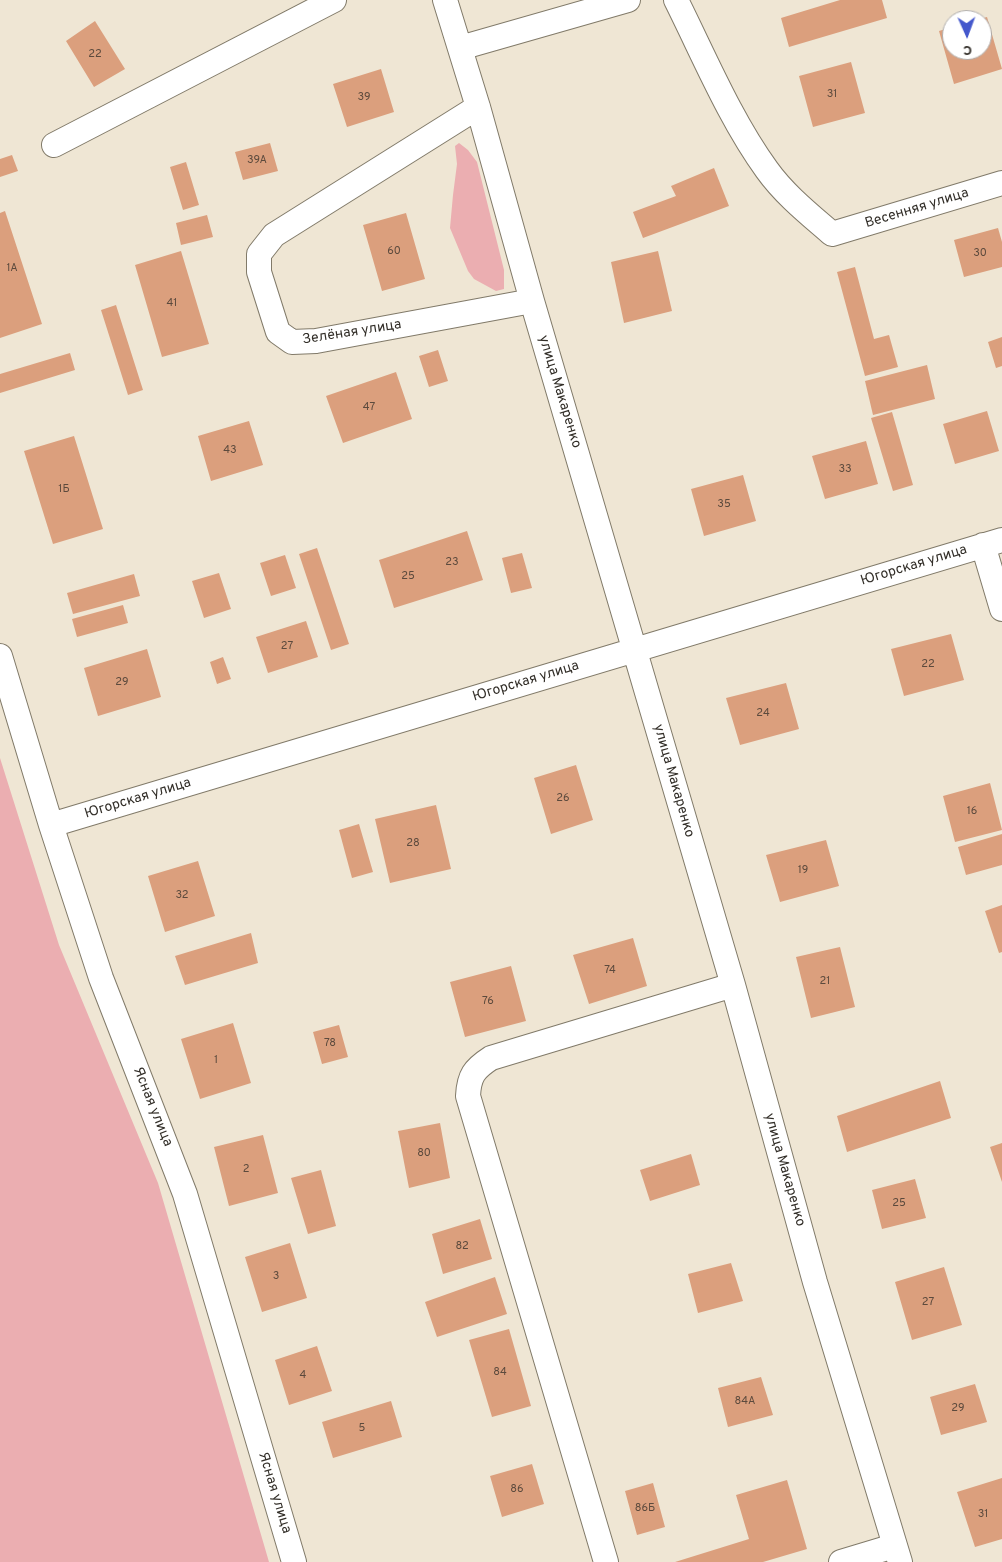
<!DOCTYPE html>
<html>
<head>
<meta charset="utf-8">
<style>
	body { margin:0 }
	#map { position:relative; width:1002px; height:1562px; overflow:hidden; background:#efe6d4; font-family:Overpass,sans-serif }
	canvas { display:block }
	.north { position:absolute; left:942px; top:10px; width:50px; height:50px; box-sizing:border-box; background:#fff; border:1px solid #adaba9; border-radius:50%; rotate:178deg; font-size:14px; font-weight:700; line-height:20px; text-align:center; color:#322e28 }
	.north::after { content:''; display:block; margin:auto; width:18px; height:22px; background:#4458cc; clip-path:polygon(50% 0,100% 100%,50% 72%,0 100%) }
</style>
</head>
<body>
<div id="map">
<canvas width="1002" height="1562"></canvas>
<div class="north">С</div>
</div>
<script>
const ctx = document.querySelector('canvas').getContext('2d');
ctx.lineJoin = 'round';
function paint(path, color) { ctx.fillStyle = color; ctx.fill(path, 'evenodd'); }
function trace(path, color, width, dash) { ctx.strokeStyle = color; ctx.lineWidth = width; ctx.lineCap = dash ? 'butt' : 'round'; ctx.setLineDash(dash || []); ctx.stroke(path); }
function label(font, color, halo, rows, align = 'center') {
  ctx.font = font + ' Overpass,sans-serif'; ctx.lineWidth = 4; ctx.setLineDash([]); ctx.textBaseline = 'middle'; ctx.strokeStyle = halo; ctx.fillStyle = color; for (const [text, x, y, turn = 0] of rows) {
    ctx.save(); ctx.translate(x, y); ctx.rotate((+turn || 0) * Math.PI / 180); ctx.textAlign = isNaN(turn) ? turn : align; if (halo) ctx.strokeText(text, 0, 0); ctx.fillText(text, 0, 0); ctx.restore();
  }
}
const green = new Path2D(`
	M459,143L468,150L477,162L504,270V289L496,291L474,279L468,271L450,228L453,195L457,164L455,146Z
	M0,758L59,945L158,1183L269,1562H0Z`);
const building = new Path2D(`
	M840,0H882L887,18L789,47L781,18Z
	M987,17L1002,69L954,84L939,31L952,27V50H982V20H977Z
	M95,21L125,69L94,87L66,41Z
	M851,62L865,113L813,127L799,76Z
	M381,69L394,112L347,127L333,84Z
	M270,143L278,171L243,180L235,152Z
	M12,155L18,171L0,177V159Z
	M186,162L199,205L183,210L170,167Z
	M714,168L729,206L643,238L633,212L676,196L671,186Z
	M5,211L42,324L0,338V213Z
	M406,213L425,279L382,291L363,225Z
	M207,215L213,237L181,245L176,223Z
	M998,228L1002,242V267L964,277L954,240Z
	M181,251L209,344L162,357L135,265Z
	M658,251L672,311L624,323L611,262Z
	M855,267L874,339L889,335L898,367L865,376L837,272Z
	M116,305L143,390L128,395L101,310Z
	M1002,337V366L996,368L988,342Z
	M438,350L448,381L429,387L419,356Z
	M70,353L75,370L0,393V374Z
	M927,365L935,399L873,415L865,381Z
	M396,372L412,419L343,443L326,396Z
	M987,411L999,451L955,464L943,424Z
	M892,412L913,485L893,491L871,418Z
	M249,421L263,465L211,481L198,436Z
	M74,436L103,529L53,544L24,451Z
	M866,441L878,484L825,499L812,456Z
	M743,475L756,521L704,536L691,489Z
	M467,531L483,580L394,608L379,560Z
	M317,548L349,644L331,650L299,554Z
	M522,553L532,588L511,593L502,558Z
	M285,555L296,588L271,596L260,563Z
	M219,573L231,609L204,618L192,581Z
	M134,574L140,596L73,614L67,593Z
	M123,605L128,623L77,637L72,619Z
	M306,621L318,657L268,673L256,637Z
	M951,634L964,680L904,696L891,649Z
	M147,649L161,697L98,716L84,668Z
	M223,657L231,679L217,684L210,662Z
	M786,683L799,729L740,745L726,698Z
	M576,765L593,820L551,834L534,778Z
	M990,783L1002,830L955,842L943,796Z
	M436,805L451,869L390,883L375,819Z
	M359,824L373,872L352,878L339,830Z
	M1002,834V865L966,875L958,847Z
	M826,840L839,886L780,902L766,855Z
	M198,861L215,916L165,932L148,876Z
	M1002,905V952L999,953L985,911Z
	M251,933L258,963L185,985L175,956Z
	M633,938L647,986L589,1004L573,955Z
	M840,947L855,1007L811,1018L796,957Z
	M511,966L526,1021L465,1037L450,982Z
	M233,1023L251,1083L200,1099L181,1039Z
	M339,1025L348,1057L322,1064L313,1032Z
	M940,1081L951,1118L847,1152L837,1116Z
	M440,1123L450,1178L409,1188L398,1131Z
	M263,1135L278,1193L229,1206L214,1147Z
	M1002,1143V1182L990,1147Z
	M691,1154L700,1185L650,1201L640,1170Z
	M321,1170L336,1226L308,1234L291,1178Z
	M915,1179L926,1218L882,1229L872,1190Z
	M480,1219L492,1259L443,1274L432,1234Z
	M290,1243L307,1298L262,1312L245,1257Z
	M731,1263L743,1301L698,1313L688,1274Z
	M944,1267L962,1325L912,1340L895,1282Z
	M495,1277L507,1314L437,1337L425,1302Z
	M509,1329L531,1406L492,1417L469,1340Z
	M317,1346L332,1391L289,1405L275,1360Z
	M761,1377L773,1415L728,1427L718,1388Z
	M975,1384L987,1422L941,1435L930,1397Z
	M391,1401L402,1437L333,1458L322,1422Z
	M532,1464L544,1504L502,1517L490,1476Z
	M1002,1478V1539L975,1547L957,1492Z
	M787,1480L807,1549L763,1562H675L749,1539L736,1495Z
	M653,1483L665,1527L637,1535L625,1491Z`);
const minor = new Path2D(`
	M445,0L478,107L532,301L733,985L815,1282L900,1562
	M676,0C704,56 730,119 767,170C785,195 809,214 832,234L1002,183
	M460,48L628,0
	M478,107L274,235L259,254V272L278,332L292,342L316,341L532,301
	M54,145L334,0
	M983,545L1002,609
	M0,656L51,825L101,978L185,1194L294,1562
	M51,825L1002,540
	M606,1562L468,1096C469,1076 474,1069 491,1058L733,985
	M841,1562L894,1546`);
const numberNames = [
	["22",95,55],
	["31",832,95],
	["39",364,98],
	["39А",257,161],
	["60",394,252],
	["30",980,254],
	["1А",12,269],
	["41",172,304],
	["47",369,408],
	["43",230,451],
	["33",845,470],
	["1Б",64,490],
	["35",724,505],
	["23",452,563],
	["25",408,577],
	["27",287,647],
	["22",928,665],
	["29",122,683],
	["24",763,714],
	["26",563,799],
	["16",972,812],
	["28",413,844],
	["19",803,871],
	["32",182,896],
	["74",610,971],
	["21",825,982],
	["76",488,1002],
	["78",330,1044],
	["1",216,1061],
	["80",424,1154],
	["2",246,1170],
	["25",899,1204],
	["82",462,1247],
	["3",276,1277],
	["27",928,1303],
	["84",500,1373],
	["4",303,1376],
	["84А",745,1402],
	["29",958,1409],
	["5",362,1429],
	["86",517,1490],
	["86Б",645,1509],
	["31",983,1515]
];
const streetNames = [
	["Весенняя улица",917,209,-17],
	["Зелёная улица",352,333,-9],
	["улица Макаренко",559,392,73],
	["Югорская улица",914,566,-17],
	["Югорская улица",526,682,-17],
	["улица Макаренко",673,781,74],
	["Югорская улица",138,799,-17],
	["Ясная улица",152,1107,68],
	["улица Макаренко",784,1170,74],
	["Ясная улица",274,1493,73]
];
paint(green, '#ebaeb1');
paint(building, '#db9f7d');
trace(minor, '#817a69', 26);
trace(minor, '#fff', 24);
label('11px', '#5c4a3d', null, numberNames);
label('14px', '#322e28', '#fff', streetNames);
</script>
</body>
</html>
